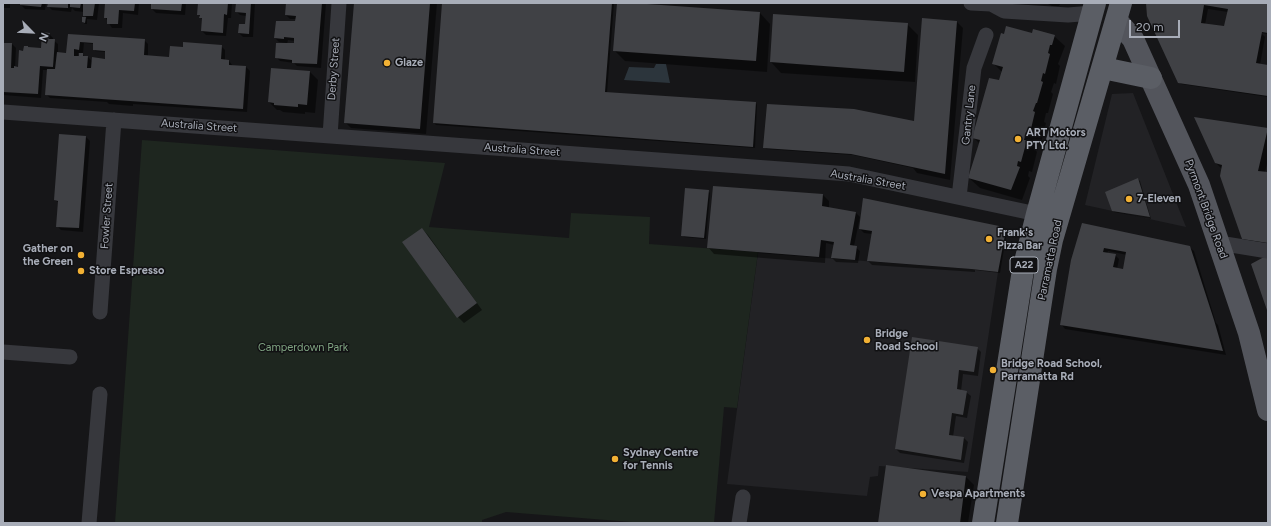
<!DOCTYPE html>
<html>
<head>
<meta charset="utf-8">
<style>
	body { margin:0 }
	#map { position:relative; width:1271px; height:526px; overflow:hidden; background:#161618; font-family:Figtree,sans-serif }
	canvas { display:block }
	.frame { position:absolute; inset:0; border:4px solid #a8adb8; pointer-events:none }
	.north { position:absolute; left:12px; top:12px; width:40px; height:40px; -webkit-text-stroke:3px #111113; paint-order:stroke; rotate:114deg; font-size:11px; font-weight:700; line-height:16px; text-align:center; color:#a8adb8 }
	.north::after { content:''; display:block; margin:auto; width:14px; height:18px; background:#a8adb8; clip-path:polygon(50% 0,100% 100%,50% 72%,0 100%) }
	.scale { position:absolute; left:1129px; top:20px; width:51px; height:18px; box-sizing:border-box; border:2px solid #a8adb8; border-top:0; padding-left:5px; font-size:12px; line-height:14px; white-space:nowrap; color:#a8adb8; -webkit-text-stroke:3px #111113; paint-order:stroke }
</style>
</head>
<body>
<div id="map">
<canvas width="1271" height="526"></canvas>
<div class="frame"></div>
<div class="north">N</div>
<div class="scale">20 m</div>
</div>
<script>
const ctx = document.querySelector('canvas').getContext('2d');
ctx.lineJoin = 'round';
function paint(path, color) { ctx.fillStyle = color; ctx.fill(path, 'evenodd'); }
function trace(path, color, width, dash) { ctx.strokeStyle = color; ctx.lineWidth = width; ctx.lineCap = dash ? 'butt' : 'round'; ctx.setLineDash(dash || []); ctx.stroke(path); }
function label(font, color, halo, rows, align = 'center') {
  ctx.font = font + ' Figtree,sans-serif'; ctx.lineWidth = 3; ctx.setLineDash([]); ctx.textBaseline = 'middle'; ctx.strokeStyle = halo; ctx.fillStyle = color; for (const [text, x, y, turn = 0] of rows) {
    ctx.save(); ctx.translate(x, y); ctx.rotate((+turn || 0) * Math.PI / 180); ctx.textAlign = isNaN(turn) ? turn : align; if (halo) ctx.strokeText(text, 0, 0); ctx.fillText(text, 0, 0); ctx.restore();
  }
}
const built = new Path2D(`
	M1133,93L1186,227L1085,205L1112,94Z
	M758,253L971,269L998,272L968,472L879,466L878,476L870,477L867,496L727,484Z`);
const green = new Path2D(`
	M142,140L445,163L429,227L569,238L571,213L650,217L649,244L758,252L737,408L724,407L714,523H644L506,512L482,520V523H115Z`);
const water = new Path2D(`
	M656,64H666L670,83L624,80L629,67L654,68Z`);
const shadow = new Path2D(`
	M3,3H10V8H3Z
	M21,3H46L45,10L25,9L21,5Z
	M49,3H99L97,20L87,19V24H85L83,22V18H87L84,15V12L75,11L72,8L71,12L52,10L48,6Z
	M106,3H139L138,15L123,13L122,28H112L105,17Z
	M152,3H186L185,15L156,13L152,9Z
	M199,3H232L231,18H228L226,36L206,35L202,31L203,20L198,14Z
	M237,3H255L253,37H243L239,33L246,25V16L240,15L236,11Z
	M287,3H326L321,68L297,66L294,63L280,61L276,57L286,43L279,42L275,38L296,22V19H290L286,15ZM288,40L295,41L294,44H287Z
	M355,3H437L426,134L351,128L345,122Z
	M443,3H614L607,93L756,103L757,105L755,148L436,125L434,123Z
	M618,3L760,13L770,24L767,72L625,61L614,50Z
	M1046,3H1061L1059,6H1052Z
	M1147,3H1268V34L1261,33L1265,37L1260,65L1268,66V97L1181,84L1179,82ZM1208,9L1228,12V28L1205,25Z
	M774,15L907,24L918,35L915,82L781,73L771,62Z
	M957,22L963,28L950,180L917,173L913,168L853,155L766,149L765,148L915,122Z
	M49,34L53,38V40L58,44V53L67,54L69,35L144,40L148,44V56L170,58L221,46L225,50V60L229,61L233,66L246,67L250,71L247,112L133,104V106L109,104L107,102L50,98L46,94L48,70H43L41,98L3,95V42L5,44H12L16,48L15,68L19,67L24,52L29,48L42,49ZM84,43L94,44V49L95,51L106,52V61L93,62L88,57H85L81,53H83ZM78,53H80V57H78Z
	M1033,34L1054,36L1065,46L1058,64L1060,66L1056,84L1054,83L1051,92L1053,94L1048,113H1046L1044,122L1046,123L1041,143L1036,142L1035,149L1037,152L1032,172L1029,171L1028,176L1030,178L1022,200L980,188L969,178L980,144L974,138L1000,82L1002,72L994,64Z
	M310,72L318,80L315,113L305,112V114L283,112L280,110H277L269,102Z
	M1268,129V159L1265,173H1268V246L1247,242L1242,238L1222,169L1216,163Z
	M86,137L90,141L83,232L61,230L57,226L59,203L55,200Z
	M1138,179L1140,181L1151,219L1114,212L1113,210Z
	M708,191L710,193L706,239L684,237L682,235Z
	M823,195L829,201V208L856,213L860,217L854,246L860,251L858,263L836,262L832,258L834,245L826,243L825,263L714,254L708,247Z
	M3,224L4,225L3,240Z
	M1083,225L1189,247L1194,251L1216,323L1218,325L1226,355L1065,329L1061,324ZM1108,251L1127,255L1124,270L1117,269L1119,259L1115,255L1107,254Z
	M422,229L428,235L482,310L464,323L458,317Z
	M860,229H1001L1006,237L1000,273L975,270V272L872,265L868,261L872,234L864,233Z
	M913,338L977,348L981,352L978,376L963,374L961,391L966,392L971,396L967,418L956,416L953,437L964,438L968,442L964,463L900,453L896,449Z
	M966,477L974,485L968,523H879Z`);
const building = new Path2D(`
	M20,3H42L41,7L20,5Z
	M48,3H68V8L47,7Z
	M70,3H81L80,8L70,7Z
	M83,3H95L93,16H83Z
	M105,3H135L134,11L119,10L118,24H107V18H104Z
	M151,3H182L181,11L151,9Z
	M198,3H228L227,15L224,14L223,33L201,31L202,18H199L200,15H197Z
	M236,3H251L249,34L238,33L239,24H245L246,13L235,12Z
	M286,3H322L317,64L292,63V60L275,58L276,43H294V38L284,37V39L274,38L276,21H295L296,16L285,15Z
	M354,3H430L420,129L344,123Z
	M442,3H612L605,92L756,102L753,147L433,123Z
	M617,3H633L760,12L756,61L613,51Z
	M1146,3H1268V33L1262,32L1256,63L1268,65V96L1178,83L1147,16ZM1204,5L1228,9L1224,26L1201,23Z
	M773,14L908,23L904,72L770,62Z
	M82,17H86L85,23L82,22Z
	M922,18L957,21L945,174L851,154L763,148L767,104L854,109L914,121Z
	M1006,26L1032,33L1033,29L1055,35L1052,45H1050L1048,53L1050,54L1045,74L1043,73L1041,81L1043,82L1037,103H1036L1033,111L1035,112L1030,133L1026,132L1024,140H1027L1021,162L1018,161L1017,166L1020,167L1011,190L968,178L980,140L972,138L989,78L999,80L1003,67L992,64L1001,33L1004,34Z
	M42,32L50,33L49,39H55L53,67L40,66L38,94L3,92V43H12L11,68H14V66L18,67L19,50L23,51L24,46H28V47L41,48Z
	M68,34L145,39L144,55L169,57L170,46L183,47V42L222,45L221,59L229,60V65L246,66L243,109L45,95L47,69H55L57,52L66,53ZM80,42L93,43V50L105,51V59L92,57L91,68H87L88,56H83V53H79V56H74V49L79,50Z
	M271,68L310,71L307,105L298,104V107L274,105V103L268,102Z
	M1194,117L1268,128L1258,171L1268,172V243L1242,239L1220,176L1222,165L1215,163Z
	M59,134L86,136L79,228L56,227L58,201L54,200Z
	M1138,178L1150,217L1112,211L1105,192Z
	M713,186L823,194L822,206L856,212L850,245L857,246L855,260L831,258L834,242L821,240L819,257L707,248Z
	M685,188L709,190L704,238L681,236Z
	M863,198L999,226L1005,235L998,272L971,269L867,261L872,231L859,229Z
	M1082,223L1190,246L1214,320L1223,351L1060,325L1071,260ZM1104,248L1126,252L1123,269L1113,267L1116,254L1103,252Z
	M422,228L477,303L457,318L402,242Z
	M1264,257L1268,258V313L1251,264Z
	M912,337L978,347L974,372L959,370L957,389L967,391L963,415L952,413L949,435L964,437L961,460L895,449Z
	M886,465L966,476L960,523H878Z`);
const minor = new Path2D(`
	M971,3L991,4L1004,11L1068,15L1093,13
	M3,112L849,174L1037,214
	M330,136L339,3
	M959,197L974,68L986,35
	M1219,243L1268,251
	M100,312L114,120
	M3,352L70,357
	M89,523L100,394
	M739,523L743,497`);
const primary = new Path2D(`
	M1117,21L1133,39L1199,185L1249,333L1268,410`);
const trunk = new Path2D(`
	M1103,68L1151,78
	M983,523L1023,270L1037,214L1095,3
	M1007,523L1046,269L1052,240L1121,3`);
const markers = [
	[387,63,4,"#f2b134"],
	[1018,139,4,"#f2b134"],
	[1129,199,4,"#f2b134"],
	[989,239,4,"#f2b134"],
	[81,255,4,"#f2b134"],
	[81,271,4,"#f2b134"],
	[867,340,4,"#f2b134"],
	[993,370,4,"#f2b134"],
	[615,459,4,"#f2b134"],
	[923,494,4,"#f2b134"]
];
const shields = [
	[1024,265,28]
];
const shieldNames = [
	["A22",1024,265]
];
const poiNames = [
	["Glaze",395,63],
	["ART Motors",1026,133],
	["PTY Ltd.",1026,146],
	["7-Eleven",1137,199],
	["Frank's",997,233],
	["Pizza Bar",997,246],
	["Gather on",73,249,"right"],
	["the Green",73,262,"right"],
	["Store Espresso",89,271],
	["Bridge",875,334],
	["Road School",875,347],
	["Bridge Road School,",1001,364],
	["Parramatta Rd",1001,377],
	["Sydney Centre",623,453],
	["for Tennis",623,466],
	["Vespa Apartments",931,494]
];
const streetNames = [
	["Derby Street",334,69,-86],
	["Gantry Lane",969,115,-84],
	["Australia Street",199,126,4],
	["Australia Street",522,150,4],
	["Australia Street",868,180,10],
	["Pyrmont Bridge Road",1206,209,70],
	["Fowler Street",107,216,-86],
	["Parramatta Road",1050,260,-78]
];
const parkNames = [
	["Camperdown Park",303,348]
];
paint(built, '#222225');
paint(green, '#1e261f');
paint(water, '#2c353c');
paint(shadow, '#0007');
paint(building, '#404145');
trace(minor, '#37383d', 15);
trace(primary, '#53555c', 22);
trace(trunk, '#5b5e65', 22);
for (const [x, y, r, color] of markers) { const dot = new Path2D(); dot.arc(x, y, r, 0, 2 * Math.PI); ctx.fillStyle = color; ctx.fill(dot); trace(dot, '#111113', 1.5); }
for (const [x, y, w] of shields) { const box = new Path2D(); box.roundRect(x - w / 2, y - 8, w, 16, 3); ctx.fillStyle = '#111113'; ctx.fill(box); trace(box, '#a8adb8', 1); }
label('bold 10px', '#a8adb8', null, shieldNames);
label('bold 11px', '#a8adb8', '#111113', poiNames, 'left');
label('11px', '#a8adb8', '#111113', streetNames);
label('11px', '#7fa381', '#111113', parkNames);
</script>
</body>
</html>
